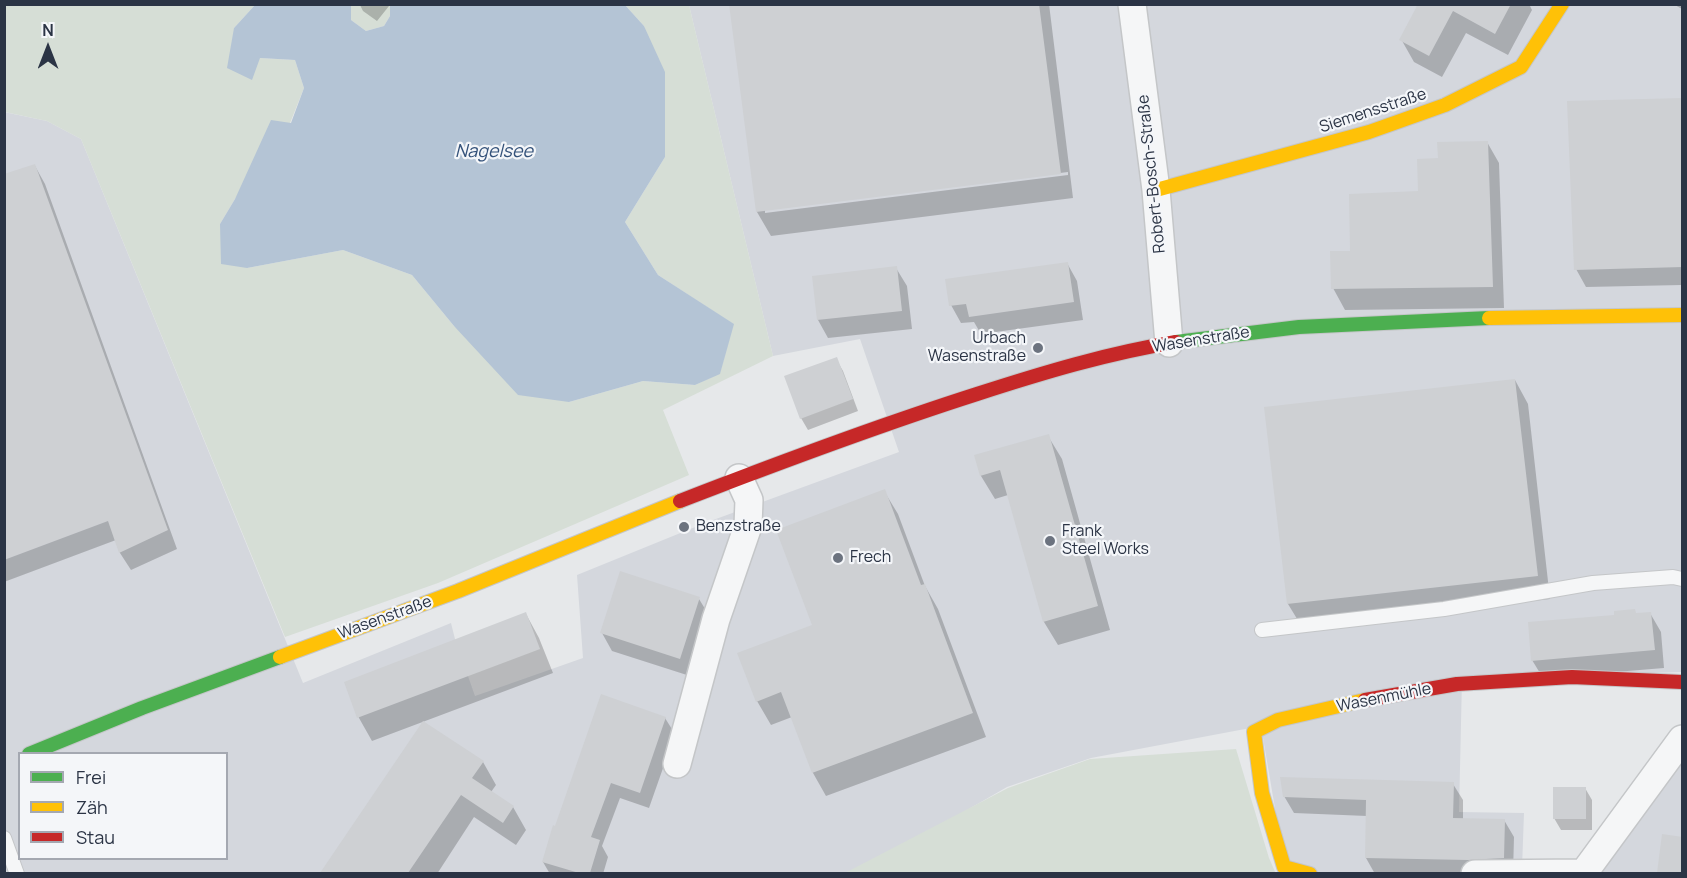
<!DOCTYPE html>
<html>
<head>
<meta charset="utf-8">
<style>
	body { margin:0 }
	#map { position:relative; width:1687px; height:878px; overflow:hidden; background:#e6e8ea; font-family:Manrope,sans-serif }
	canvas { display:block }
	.frame { position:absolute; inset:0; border:6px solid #2b3445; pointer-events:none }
	.legend { position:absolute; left:18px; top:752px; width:210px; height:108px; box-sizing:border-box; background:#f4f6f9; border:2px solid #a4a8b1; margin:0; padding:8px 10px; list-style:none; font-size:18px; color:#2b3445 }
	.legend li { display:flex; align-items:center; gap:12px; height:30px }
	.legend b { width:30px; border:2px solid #a4a8b1 }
	.north { position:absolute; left:18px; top:18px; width:60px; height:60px; -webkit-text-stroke:4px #f4f6f9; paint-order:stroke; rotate:0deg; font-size:16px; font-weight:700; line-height:24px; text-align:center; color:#2b3445 }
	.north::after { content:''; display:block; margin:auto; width:21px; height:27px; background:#2b3445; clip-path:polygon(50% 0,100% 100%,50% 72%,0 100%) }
</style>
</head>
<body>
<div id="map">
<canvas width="1687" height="878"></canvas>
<div class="frame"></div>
<ul class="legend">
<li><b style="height:8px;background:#4caf50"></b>Frei</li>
<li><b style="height:8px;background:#ffc107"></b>Zäh</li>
<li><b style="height:8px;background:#c62828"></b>Stau</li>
</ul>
<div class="north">N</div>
</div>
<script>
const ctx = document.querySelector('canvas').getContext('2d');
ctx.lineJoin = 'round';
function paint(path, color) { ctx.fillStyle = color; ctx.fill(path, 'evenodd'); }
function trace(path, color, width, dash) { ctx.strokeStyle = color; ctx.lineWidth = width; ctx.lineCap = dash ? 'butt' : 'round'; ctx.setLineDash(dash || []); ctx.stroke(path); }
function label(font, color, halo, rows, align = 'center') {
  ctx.font = font + ' Manrope,sans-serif'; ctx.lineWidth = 4.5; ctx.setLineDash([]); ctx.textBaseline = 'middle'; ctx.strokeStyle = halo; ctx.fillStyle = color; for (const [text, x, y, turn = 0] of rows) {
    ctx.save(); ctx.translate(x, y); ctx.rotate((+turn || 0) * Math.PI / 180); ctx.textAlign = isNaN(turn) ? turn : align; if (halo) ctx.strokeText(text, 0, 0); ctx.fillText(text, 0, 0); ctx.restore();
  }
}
const built = new Path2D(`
	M689,5H1682V672L1462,679L1459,812L1524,813L1522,868L1531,873H1286L1261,726L1091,758L1007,787L858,873H5L4,112L47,121L81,139L303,683L451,623L455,639L475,696L583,658L577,575L705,523L899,452L860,339L773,356ZM20,754H226V858H20Z
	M1682,729V873H1599Z`);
const green = new Path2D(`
	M351,4L390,5V16L384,26L366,31L351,20Z
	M4,5H255L234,28L260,58L295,60L304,88L290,123L235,199L220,224L247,268L343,250L412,275L454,326L569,402L643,381L695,385L720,373L733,324L658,275L625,222L665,157L644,26L625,5H689L773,356L663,410L689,475L438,583L285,637L81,139L47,121L5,112Z
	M1236,749L1269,858L1276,874H843L1008,788L1090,759Z`);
const water = new Path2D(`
	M255,5H351V20L366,31L384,26L390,16V5H625L644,26L665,72V157L625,222L658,275L734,324L720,374L695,385L643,381L569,402L518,395L454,326L412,275L343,250L247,268L221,264L220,224L235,199L271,120L291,123L304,88L295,60L260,58L252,80L227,68L234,28Z`);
const shadow = new Path2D(`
	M388,4L389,6L377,21L363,11L360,5Z
	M731,4H1049L1073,198L771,236L757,212ZM1068,172V175L765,213V210Z
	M1414,4H1529L1532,10L1508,55L1466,33L1442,77L1414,62L1401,39L1418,7Z
	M1673,4H1682V9Z
	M1682,99V285L1586,287L1576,269Z
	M1487,142L1499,163L1504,308L1345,310L1333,288L1352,252L1420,193L1439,160Z
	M35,166L45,184L177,549L131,570L120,553L116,540L4,582V177Z
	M1067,263L1077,281L1083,320L981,334L974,322L961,323L951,305Z
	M896,268L907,286L912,329L828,338L818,320L813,278Z
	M836,359L843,371L858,411L808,430L801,418Z
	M1515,380L1528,404L1550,599L1302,627L1288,604L1266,409Z
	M1048,436L1062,459L1110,630L1058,645L1044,622L1008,495L995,499L981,476L976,456Z
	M884,491L898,514L925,586L938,609L986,737L826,796L813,773L792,717L771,725L757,701L814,626Z
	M699,599L710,617L690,676L612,651L602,633Z
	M1650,613L1661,632L1664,668L1543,678L1532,660L1637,615Z
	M526,614L539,638L553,673L372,741L359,718L345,683Z
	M665,718L675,734L649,808L620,798L602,846L608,857L603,874H550L543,862Z
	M423,723L483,762L496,785L491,792L513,807L526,830L516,845L474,817L437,874H322Z
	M1453,784L1463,800V819L1504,820L1514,837L1513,874H1375L1366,858L1367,816L1294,813L1284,796Z
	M1585,788L1592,800V830H1561L1554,818Z`);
const building = new Path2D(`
	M729,4H1039L1061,174L756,212Z
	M1418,4H1511L1495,34L1453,11L1429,56L1399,40Z
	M1683,98V267L1574,270L1567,101Z
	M1488,141L1493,287L1331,289L1330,251H1350L1349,194L1418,191L1417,159L1438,158L1437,142Z
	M35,164L168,530L119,553L108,521L4,560V174Z
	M1068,262L1074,302L969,317L966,304L949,306L945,279Z
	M897,266L902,311L817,320L812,276Z
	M837,357L853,399L800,419L784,376Z
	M1515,379L1538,576L1287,604L1264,407Z
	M1049,434L1098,606L1043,622L1000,470L980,476L974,455Z
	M885,489L921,585L925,584L973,713L812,773L781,692L756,702L737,653L812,625L776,530Z
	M620,571L700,597L680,659L600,633Z
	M1635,609L1636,613L1651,612L1655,650L1531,661L1528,622L1614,615V611Z
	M526,612L540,649L357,718L344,682Z
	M601,694L666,717L640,793L611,783L591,837L600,840L590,873H579L542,862L553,825L555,826Z
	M423,721L484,761L472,778L514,806L503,823L461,795L408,873H320Z
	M1280,777L1454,782L1453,818L1505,819L1504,858L1468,860L1365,858L1366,800L1283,797Z
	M1553,787H1586V819H1553Z
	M1662,834L1683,837V873H1657Z`);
const lane = new Path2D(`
	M1262,630L1444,609L1593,583L1673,577L1682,579
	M4,838L17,874`);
const street = new Path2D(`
	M1132,4L1156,190L1169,343
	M677,764L716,619L748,526L749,500L739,478
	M1475,874L1583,873
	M1583,874L1682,739`);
const fast = new Path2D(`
	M1176,342L1299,327L1489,318
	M29,754L142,708L280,657`);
const slow = new Path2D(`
	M1156,190L1369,132L1445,105L1521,67L1562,4
	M1489,318L1682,315
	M280,657L458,591L680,501
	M1310,874L1284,867L1262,793L1254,732L1278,720L1365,700`);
const jam = new Path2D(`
	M680,501C778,463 877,426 977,394C1042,373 1108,353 1176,342
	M1365,700L1457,684L1572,677L1682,682`);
const markers = [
	[1038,348,6,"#6c737f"],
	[684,527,6,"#6c737f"],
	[1050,541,6,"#6c737f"],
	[838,558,6,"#6c737f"]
];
const streetNames = [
	["Siemensstraße",1373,111,-18],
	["Robert-Bosch-Straße",1152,174,-96],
	["Wasenstraße",1201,340,-9],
	["Wasenstraße",385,618,-20],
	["Wasenmühle",1384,698,-11]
];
const poiNames = [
	["Urbach",1026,339,"right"],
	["Wasenstraße",1026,357,"right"],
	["Benzstraße",696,527],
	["Frank",1062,532],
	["Steel Works",1062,550],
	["Frech",850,558]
];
const waterNames = [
	["Nagelsee",494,152]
];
paint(built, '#d4d7dd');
paint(green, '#d6ded6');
paint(water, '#b4c4d5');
paint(shadow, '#0003');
paint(building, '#ced0d3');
trace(lane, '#c4c6c8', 16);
trace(street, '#c4c6c8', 30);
trace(fast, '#c4c6c8', 16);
trace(slow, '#c4c6c8', 16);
trace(jam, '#c4c6c8', 16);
trace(lane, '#f5f6f7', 14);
trace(street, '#f5f6f7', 27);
trace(fast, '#4caf50', 14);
trace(slow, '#ffc107', 14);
trace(jam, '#c62828', 14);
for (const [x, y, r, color] of markers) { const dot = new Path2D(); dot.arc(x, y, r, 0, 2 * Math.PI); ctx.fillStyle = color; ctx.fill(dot); trace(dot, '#f4f6f9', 2); }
label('16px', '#2b3445', '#f4f6f9', streetNames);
label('16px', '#2b3445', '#f4f6f9', poiNames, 'left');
label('italic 18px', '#34527a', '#f4f6f9', waterNames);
</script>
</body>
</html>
